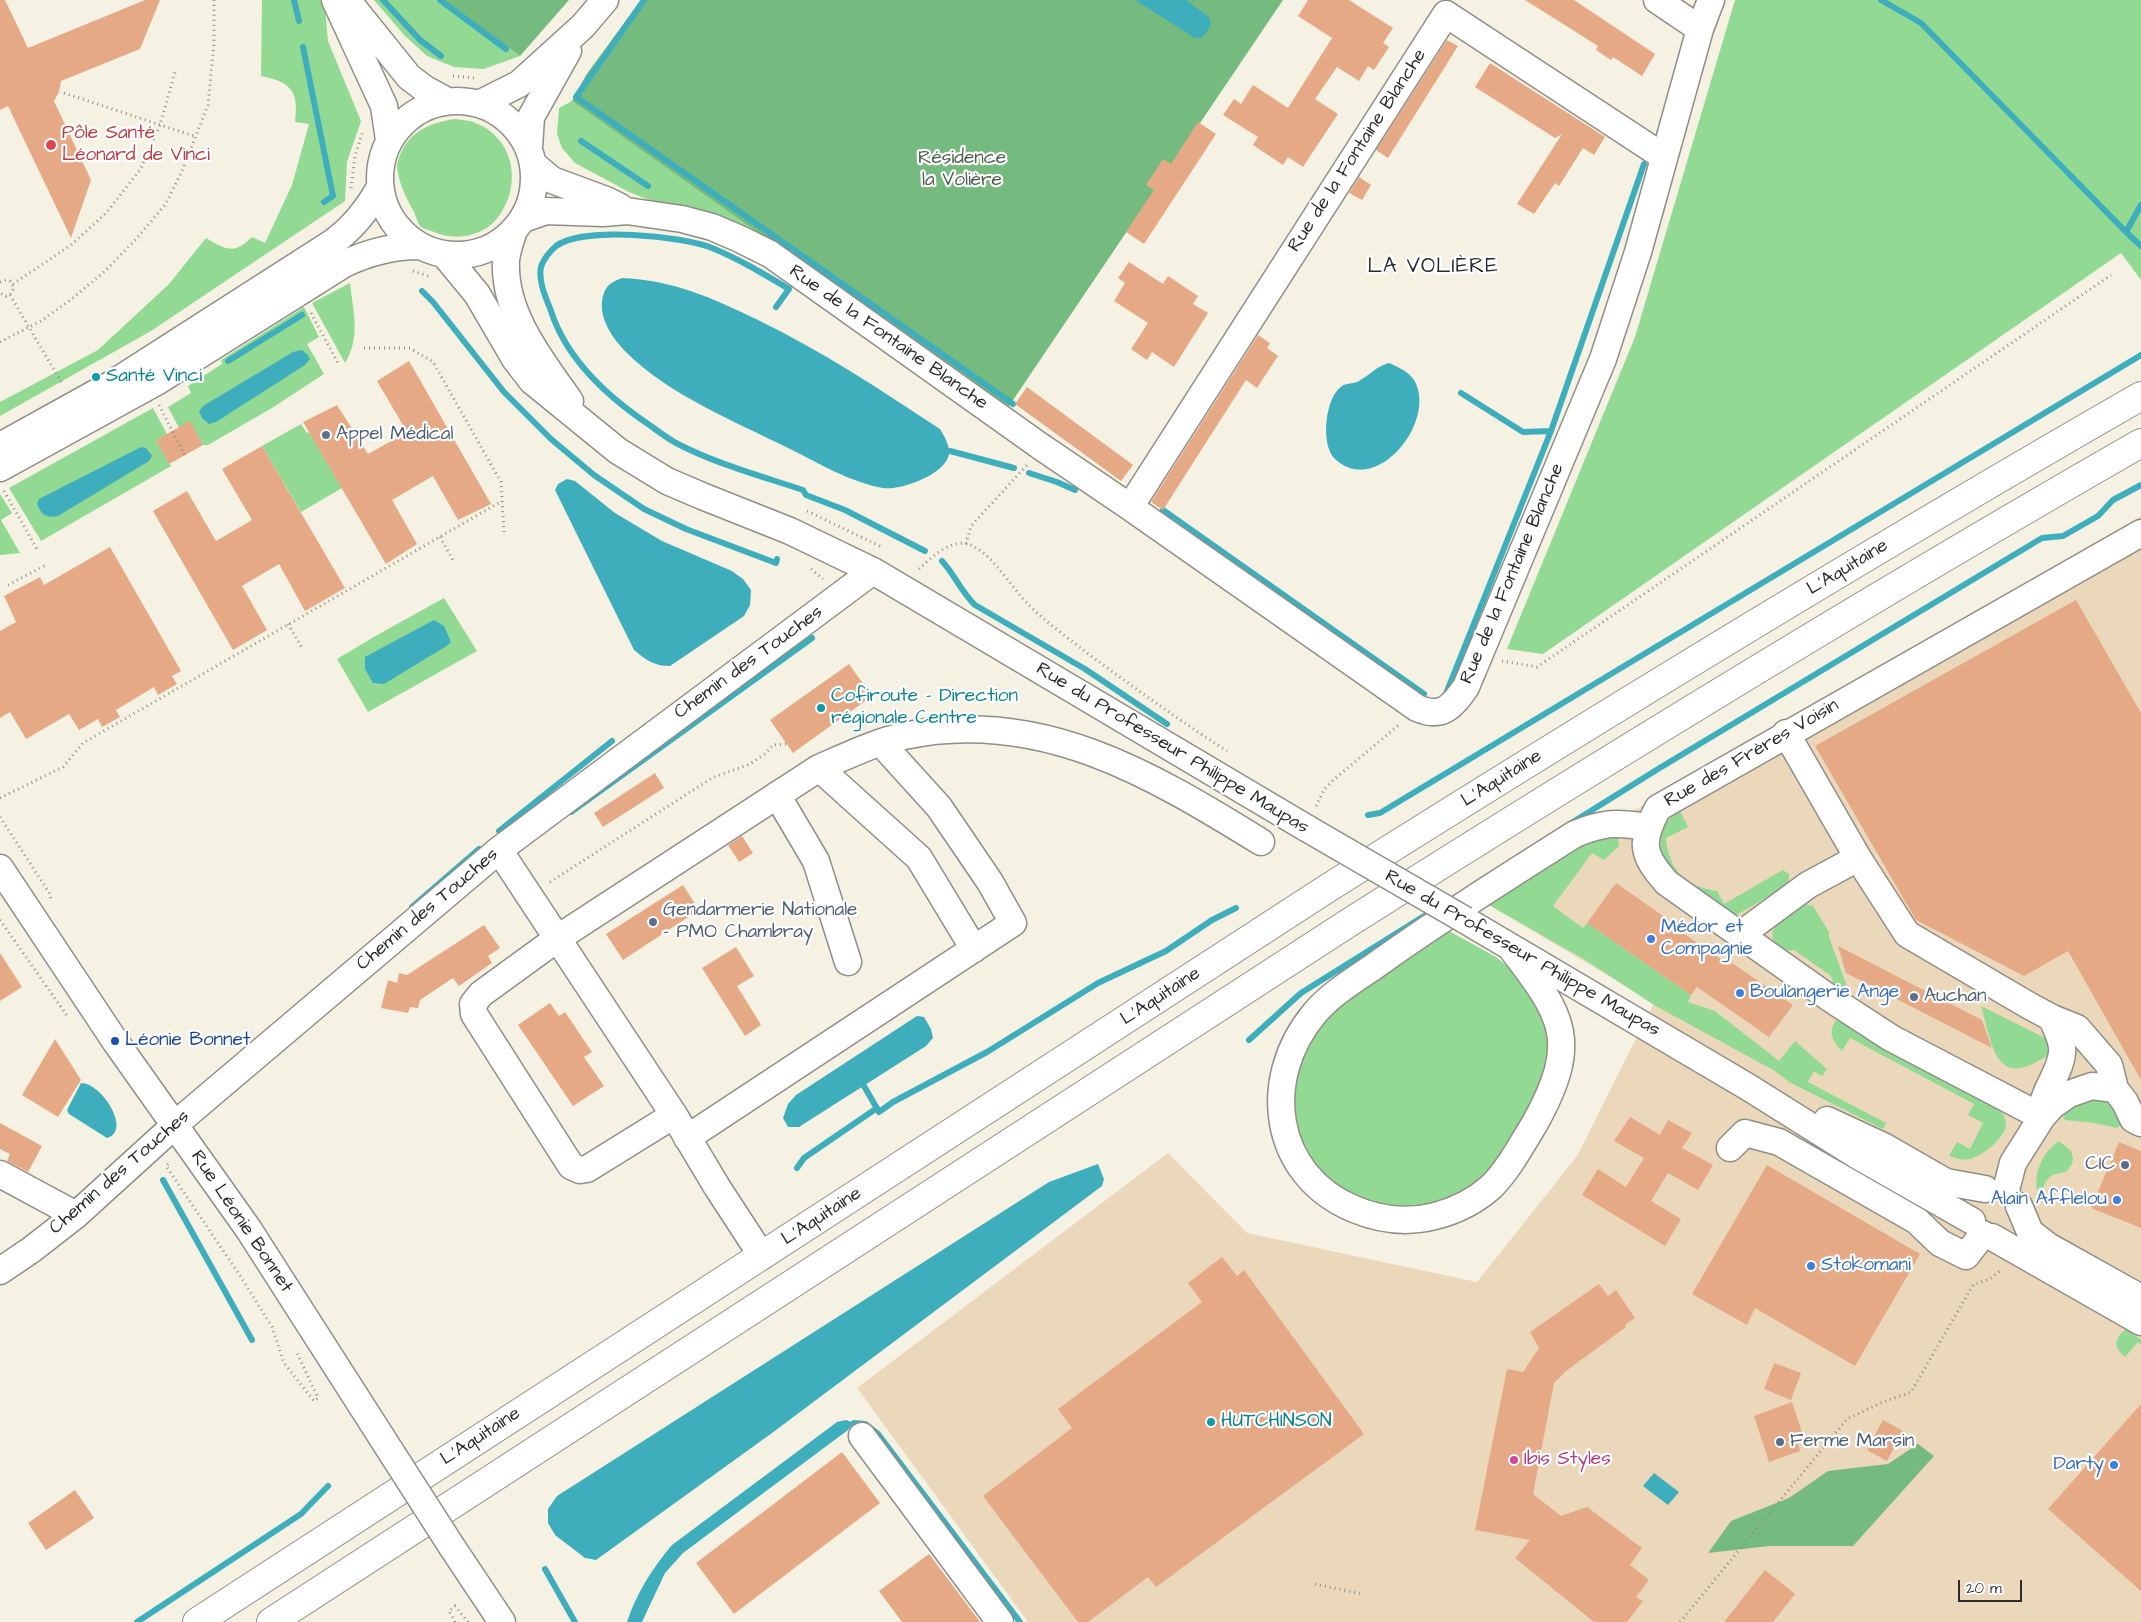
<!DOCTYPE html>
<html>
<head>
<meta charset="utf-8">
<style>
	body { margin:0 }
	#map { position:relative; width:2141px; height:1622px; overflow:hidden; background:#f5f2e3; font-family:"Architects Daughter",sans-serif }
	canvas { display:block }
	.scale { position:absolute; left:1958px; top:1580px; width:64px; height:22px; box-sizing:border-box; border:2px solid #2b2b2b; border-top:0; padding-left:6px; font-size:15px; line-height:18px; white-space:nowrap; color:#2b2b2b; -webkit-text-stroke:4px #fff; paint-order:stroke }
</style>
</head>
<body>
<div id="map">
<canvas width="2141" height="1622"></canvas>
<div class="scale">20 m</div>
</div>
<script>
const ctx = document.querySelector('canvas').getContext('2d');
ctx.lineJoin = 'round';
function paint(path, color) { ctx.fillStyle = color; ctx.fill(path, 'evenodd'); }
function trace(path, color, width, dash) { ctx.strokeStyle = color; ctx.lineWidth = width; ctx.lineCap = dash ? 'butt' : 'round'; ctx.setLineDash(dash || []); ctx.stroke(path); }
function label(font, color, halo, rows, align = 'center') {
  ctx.font = font + ' "Architects Daughter",sans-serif'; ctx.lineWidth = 4.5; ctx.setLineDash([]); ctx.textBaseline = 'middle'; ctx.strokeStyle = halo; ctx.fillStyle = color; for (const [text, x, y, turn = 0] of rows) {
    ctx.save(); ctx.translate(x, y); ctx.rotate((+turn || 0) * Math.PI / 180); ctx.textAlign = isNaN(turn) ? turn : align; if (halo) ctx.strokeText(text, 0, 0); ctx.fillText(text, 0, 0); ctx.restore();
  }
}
const built = new Path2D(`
	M2141,516V1622H1028L857,1388L1168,1153L1247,1233L1477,1282L1577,1156L1654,1003L1489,905L1526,873Z`);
const green = new Path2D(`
	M262,0H320L325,8L328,41L361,121L347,162L345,201L151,331L0,416V402L98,350L169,284L206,238C227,250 233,255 252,237L265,243L292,185L309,124L295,122C299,91 291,82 261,76Z
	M374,0H444L520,56L484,69L454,67L427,56L405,36Z
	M1735,0H2141V280L2121,253L1543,654L1507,649L1635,337Z
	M572,101L753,229L659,204L629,192L575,163L562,148L557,134L559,108Z
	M454,119C460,120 467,120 473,122C513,136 522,181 501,213C487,236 457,242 434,232C430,230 423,229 420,226C417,222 416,216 414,212C406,198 398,181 397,166C397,162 399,158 400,155C410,131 430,123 454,119Z
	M350,283C353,312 361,337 345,363L312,303Z
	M304,307L319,337L307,344L324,374L272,408L208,445H203L190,422L179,428L168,407L191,393L188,386L222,364L221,360Z
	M153,408L167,434L156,440L171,466L41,541L9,488Z
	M301,424L307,433L309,432L342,488L301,512L262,446Z
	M0,494L12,513L1,520L20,553L0,555Z
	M444,598L477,651L368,712L337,659L379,634Z
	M1679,809L1688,827L1666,838C1668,869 1686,887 1717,891L1724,904L1783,870L1789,874L1788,885L1740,913L1732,916C1698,892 1627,855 1679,809Z
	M1593,834L1613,835L1618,838L1619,846L1604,860L1592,853L1553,906L1583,928L1587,923L1691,995L1688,1002L1715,1011L1779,1061L1795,1041L1827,1069L1822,1076L1814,1071L1808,1082L1886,1123L1883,1129L1789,1082L1775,1071L1654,1005L1587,961L1489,905L1526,873Z
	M1805,904L1813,906L1829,932V937L1849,992L1846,997L1835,989L1831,976L1794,950L1781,951C1758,928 1787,915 1805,904Z
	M1449,931L1496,957L1526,981L1541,1006L1551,1052L1539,1092L1493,1168L1476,1185L1436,1205L1384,1209L1328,1182L1304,1153L1290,1107L1300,1057L1311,1034L1339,1002Z
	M1981,1006L2053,1042L2048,1055C1995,1091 1993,1047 1981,1006Z
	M1842,1020L1996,1103C2000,1110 2006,1116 2006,1125C2005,1138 1984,1154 1973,1158C1965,1161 1957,1159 1949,1156L1957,1142L1970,1149L1983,1123L1968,1115L1974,1104L1850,1038L1842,1051C1833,1042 1827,1032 1836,1021Z
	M2099,1097L2109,1102L2125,1122L2117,1128L2094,1123L2065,1120L2063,1117L2074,1103Z
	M2059,1141L2071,1151L2073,1158L2072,1164L2066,1172L2052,1175L2046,1181L2042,1190H2037C2034,1171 2043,1152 2059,1141Z
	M2126,1329L2141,1340V1344L2138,1342L2125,1357C2113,1347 2114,1339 2126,1329Z`);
const forest = new Path2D(`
	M444,0H569L520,56Z
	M641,0H1283L1007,409L572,101L586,75Z
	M1918,1444L1934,1456L1853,1546H1769L1708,1553L1731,1521L1789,1498L1828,1471L1888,1464Z`);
const water = new Path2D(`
	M1135,0H1186L1209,17L1211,26L1202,38H1195Z
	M622,278C672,280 713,298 758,320C822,351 881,390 940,429C944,436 950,445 949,454C946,474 901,491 883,488C849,482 819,463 788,448C736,422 667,394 626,352C613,339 600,320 602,302C604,287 609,283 622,278Z
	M302,350L308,355L310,359L305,365L216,422L209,424L202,418L199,411L203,406L293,352Z
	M1389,363C1398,367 1409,372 1414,380C1438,420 1377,498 1335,459C1320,445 1325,397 1342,386C1346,383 1352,384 1357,382C1369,376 1376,366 1389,363Z
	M141,447L146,448L152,456L149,461L58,516C45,518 42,515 37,504L39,499Z
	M567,479L575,481L615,513L662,541L732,571L743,579L751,590L750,605L744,616L670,666C654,666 646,660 634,650L555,490L558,484Z
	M434,620L444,626L451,642L445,647L384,684L373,683L365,669V657Z
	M917,1016L924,1017L931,1029L933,1038L926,1046L799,1127H788L783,1118L788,1104L796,1095Z
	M81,1083C102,1083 132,1131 107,1138L69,1114L67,1110Z
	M1098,1164L1104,1179L1102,1186L772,1433L596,1560L585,1558L555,1535L548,1523V1509L557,1496L1049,1182Z
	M846,1420L854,1423L848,1430L683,1553L665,1573L642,1622H627C636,1594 653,1567 672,1545L837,1422Z
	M1654,1473L1679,1492L1668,1505L1643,1486Z`);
const stream = new Path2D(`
	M294,0L299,21
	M383,0L420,40L441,56
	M440,0L506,49
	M644,0L576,97L1013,404
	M1881,0L1921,23L2126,232
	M303,47L333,196L324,202
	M581,141L648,186
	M2141,205L2126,232L2141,246
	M422,291L433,302L504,392L551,439L594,475L644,509L686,529L776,563L777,559
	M776,307L789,289C764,274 739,259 712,248C682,236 583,226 556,246C550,251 543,260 541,267C538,281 546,298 551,311C567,361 609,398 651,426C659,432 667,438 676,443C716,464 761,476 803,490L806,495L845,510L925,551
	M228,361L302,315
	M1551,431L1644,164
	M950,451L1014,468
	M1029,473L1057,482L1075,490
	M1163,510L1424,694
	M942,561C955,575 961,592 975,605L1085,669L1167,724
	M1445,696L1551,431L1523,432L1461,393
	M571,812L812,638
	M1368,815L1380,813L2141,355
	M1573,822L1658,769L2042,538L2063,536L2098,516L2113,500L2141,485
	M499,831L612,741
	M412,907L479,849
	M1249,1040L1301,993L1429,913
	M864,1086L879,1112L893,1102L987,1052L1098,983L1166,951L1212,920L1236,908
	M797,1168L804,1158L877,1108
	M163,1180L252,1340
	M854,1423L865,1424L878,1434L1020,1622
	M545,1569L575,1622
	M137,1622L301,1514L328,1486`);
const building = new Path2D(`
	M0,0H5L28,48L145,0H160L140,49L61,81L59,92L54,101L91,180L71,238L8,106L0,110Z
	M1308,0H1349L1393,28L1383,43L1389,47L1374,70L1368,66L1359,81L1337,67L1315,99L1338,114L1303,167L1288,157L1283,165L1253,145L1258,137L1223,115L1234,99L1241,104L1253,85L1288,108L1332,38L1298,16Z
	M1525,0H1574L1655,54L1642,76L1613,57L1611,60L1596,50L1598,46Z
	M1447,40L1458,46L1388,158L1376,150Z
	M1490,63L1605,137L1594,155L1583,148L1559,186L1555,183L1534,214L1517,204L1562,134L1555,138L1475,87Z
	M1198,122L1216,134L1144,244L1126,232L1154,190L1146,185L1163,159L1171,164Z
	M1359,177L1371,185L1362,200L1349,193Z
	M1129,262L1163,284L1168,276L1198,296L1193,304L1208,313L1174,367L1152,352L1147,360L1131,349L1148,323L1114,301L1125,283L1118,278Z
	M1258,335L1270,343L1267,348L1278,356L1257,388L1246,380L1163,510L1151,502Z
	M409,361L491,504L458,520L433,476L392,500L417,544L386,564L303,422L337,405L368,454L407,432L377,381Z
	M1027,387L1133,465L1121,481L1015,404Z
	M190,421L203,445L169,464L156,440Z
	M262,446L345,588L305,611L279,564L242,586L267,630L233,650L153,511L187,491L216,541L252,520L222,469Z
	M110,547L181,671L172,676L177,684L158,695L154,687L116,710L120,717L102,727L98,719L79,730L69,714L26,739L10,712L0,718V631L16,622L4,596L40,577L44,585Z
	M2076,600L2141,713V1080L2068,951L2024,976L1916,920L1815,746Z
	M849,664L872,696L793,753L770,720Z
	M655,773L664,788L603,827L594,813Z
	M742,836L753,853L739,862L728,845Z
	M1616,883L1676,925L1674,927L1730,965L1732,963L1793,1005L1769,1037L1697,987L1691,995L1587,923Z
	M683,885L699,910L623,960L606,934Z
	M484,925L500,948L488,956L492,963L459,986L453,978L420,1000L418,1008L410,1007L408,1013L381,1008L388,980L397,983L399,973L407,975Z
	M1838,946L1982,1020L1992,1048L1846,973Z
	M736,947L754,976L737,986L761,1025L745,1036L702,968Z
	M0,953L22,987L0,1001Z
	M550,1003L559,1016L565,1012L592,1052L584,1057L604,1086L573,1106L518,1025Z
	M55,1039L81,1080L58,1117L22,1095Z
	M1630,1117L1660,1135L1668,1120L1692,1133L1682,1148L1713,1165L1698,1190L1668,1173L1651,1201L1681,1219L1665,1246L1582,1195L1598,1169L1626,1187L1644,1158L1614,1141Z
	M0,1123L42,1146L28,1172L7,1161L10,1154L0,1149Z
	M2119,1142L2141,1151V1228L2091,1208Z
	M1767,1165L1920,1254L1855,1366L1755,1308L1747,1325L1692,1294Z
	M1222,1257L1237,1276L1244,1270L1364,1434L1156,1587L1148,1577L1088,1622H1078L983,1496L1072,1428L1058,1409L1202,1302L1188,1283Z
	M1599,1284L1608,1296L1616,1290L1635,1318L1625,1325L1626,1327L1566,1371L1554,1383L1533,1494L1561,1516L1587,1507L1642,1548L1630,1565L1649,1580L1636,1597L1643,1601L1627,1622H1594L1515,1558L1530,1540L1475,1530L1507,1369L1523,1372L1539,1348L1530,1332Z
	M1774,1363L1801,1373L1791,1400L1764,1389Z
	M1792,1402L1802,1432L1795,1433L1800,1451L1769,1462L1754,1416Z
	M2141,1404V1591L2048,1509Z
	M1883,1420L1903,1431L1887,1461L1867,1450Z
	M842,1452L880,1503L734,1614L696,1563Z
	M75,1490L94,1518L46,1550L28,1523Z
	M929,1554L980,1622H902L879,1591Z
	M1765,1570L1795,1594L1773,1622H1724Z`);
const path = new Path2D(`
	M453,76L477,78
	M64,93L197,137
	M351,188L355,156L363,131
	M413,271L431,277
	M0,282L6,280L10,281L14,288L10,295L6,296L0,293
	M13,284L71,245L106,213L140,170L160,125L175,72
	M10,295L63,385
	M311,313L338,363
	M0,342L41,321L73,298L105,271L137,238L165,205L182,171L208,105L214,43V0
	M364,348H410L433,362L501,482L504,532
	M159,405L185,456
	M4,491L38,551
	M807,511L882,547
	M440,537L454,562
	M966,544L971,526L1027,465
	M811,569L823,579
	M919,569C931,558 950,539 968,544C991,552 1009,584 1026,602C1044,621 1067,637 1087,653C1133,687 1179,720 1227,751
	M8,585L46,565
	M288,624L302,648
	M1502,661L1537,667L2111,275
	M0,798L63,767L83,743L502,501
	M1316,806L1324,790L1331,782L1400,724
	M0,817L50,894L51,899
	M550,882L712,778L750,764L765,754L773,745L786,744
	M0,920L68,1017
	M168,1164L166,1166L241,1277L272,1327L284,1363L314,1401L318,1398L297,1353
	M1315,1584L1362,1594
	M455,1622L449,1611L455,1606L468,1622
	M1680,1622L1847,1419L1883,1402L1911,1392L1973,1285L1990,1279L2002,1269`);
const minor = new Path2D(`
	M335,0L384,106L389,140
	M347,0L409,77L425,89L447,101
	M1657,0L1700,29
	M380 178a77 77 0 1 1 154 0a77 77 0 1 1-154 0Z
	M479,104L519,84L583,26L605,0
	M529,148L531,117L568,51
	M533,164L552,180L606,200L620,207
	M523,219L546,211L603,213L627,211L682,219L712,227L740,239L770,254L1040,446L1130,507L1417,708C1442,719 1452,707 1466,687L1603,359L1638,252L1700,29L1711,0
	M514,230C511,240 507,250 506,260C503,313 541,360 570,401
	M444,254L477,294L515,359L532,381L618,451L667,481L702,496L790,531L873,571L1308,829
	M0,446L112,384L332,243C353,228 368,209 380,187
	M0,468L158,381L344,264C369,252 392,246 419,246
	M1130,507L1446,14L1664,157
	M1786,733L1858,858L1907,934L2028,1005L2052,1018L2077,1028L2109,1065L2115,1089L2125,1102L2133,1119L2141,1123
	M819,768L919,858L974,949
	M777,795L816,861L848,962
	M499,850L674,1115L717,1187L762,1256
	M0,868L115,1041L249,1230L393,1455
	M1465,920L1748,1087L1858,1156L1972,1221
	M1740,935L1808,885L1858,858
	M1511,948C1564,1017 1580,1041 1535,1123C1522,1144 1509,1169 1491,1187C1475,1201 1455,1211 1435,1216C1408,1223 1380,1220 1354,1209C1272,1175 1260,1079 1314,1014C1332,992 1360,977 1383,960C1445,916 1510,875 1575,834C1605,822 1616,822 1648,827
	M674,1115L587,1169L580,1170L571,1166L474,1014L473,1004L481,994L558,938L819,768C847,756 875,742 904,736C1039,707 1151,774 1261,842
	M2042,1117L1891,1038L1828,997L1667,883C1641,854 1640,842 1658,808L2141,533
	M2042,1117C2039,1093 2065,1069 2062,1047C2061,1037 2055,1027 2052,1018
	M1827,1120L1885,1147L1946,1182L1985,1189
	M687,1138L1013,923L990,882L939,807L881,743
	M1730,1148L1745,1133L1779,1142L1917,1221L1940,1243L1966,1256L1983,1234
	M0,1174L76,1215
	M2006,1190L2013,1163L2042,1117L2052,1106L2069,1094L2092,1086L2115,1089
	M2019,1206L2030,1232L2048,1246L2141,1298
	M1992,1237L2141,1322
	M0,1271L31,1250L76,1215L185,1116L499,850L873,571
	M862,1436L1000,1622
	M452,1547L502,1622`);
const highway = new Path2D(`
	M197,1622L1328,888C1596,719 1866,554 2141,396
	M271,1622L1350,922C1611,757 1874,596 2141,443`);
const minorBridge = new Path2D(`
	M1308,829L1465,920
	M393,1455L452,1547`);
const markers = [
	[51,145,6,"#e0444e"],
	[96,377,5,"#0f9aa8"],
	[326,435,5,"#5c6f8a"],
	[821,708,5,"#0f9aa8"],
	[653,922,5,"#5c6f8a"],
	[1651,939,5,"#3f7fe0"],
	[1740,993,5,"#3f7fe0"],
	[1914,997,5,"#5c6f8a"],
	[115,1041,5,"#1a4fb4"],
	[2125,1165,5,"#5c6f8a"],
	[2117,1200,5,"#3f7fe0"],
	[1811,1266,5,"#3f7fe0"],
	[1211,1422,5,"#0f9aa8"],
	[1780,1442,5,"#5c6f8a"],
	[1514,1460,5,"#d1479c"],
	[2114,1465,5,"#3f7fe0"]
];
const healthNames = [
	["Pôle Santé",62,134],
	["Léonard de Vinci",62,156]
];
const streetNames = [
	["Rue de la Fontaine Blanche",1358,151,-57],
	["Rue de la Fontaine Blanche",888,338,35],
	["L'Aquitaine",1848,568,-31],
	["Rue de la Fontaine Blanche",1513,574,-67],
	["Chemin des Touches",749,663,-36],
	["Rue du Professeur Philippe Maupas",1172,749,31],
	["Rue des Frères Voisin",1752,754,-30],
	["L'Aquitaine",1502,779,-32],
	["Chemin des Touches",428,910,-40],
	["Rue du Professeur Philippe Maupas",1522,954,30],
	["L'Aquitaine",1161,997,-33],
	["Chemin des Touches",120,1173,-41],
	["L'Aquitaine",822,1217,-33],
	["Rue Léonie Bonnet",241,1222,56],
	["L'Aquitaine",481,1437,-33]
];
const parkNames = [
	["Résidence",962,159],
	["la Volière",962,181]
];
const cultureNames = [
	["Santé Vinci",106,377],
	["Cofiroute - Direction",831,697],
	["régionale Centre",831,719],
	["HUTCHINSON",1221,1422]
];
const serviceNames = [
	["Appel Médical",336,435],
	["Gendarmerie Nationale",663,911],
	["- PMO Chambray",663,933],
	["Auchan",1924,997],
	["CIC",2115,1165,"right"],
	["Ferme Marsin",1790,1442]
];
const shopNames = [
	["Médor et",1661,928],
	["Compagnie",1661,950],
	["Boulangerie Ange",1750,993],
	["Alain Afflelou",2107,1200,"right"],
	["Stokomani",1821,1266],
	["Darty",2104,1465,"right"]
];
const transitNames = [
	["Léonie Bonnet",125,1041]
];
const hotelNames = [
	["Ibis Styles",1524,1460]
];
const quarterNames = [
	["LA VOLIÈRE",1433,268]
];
paint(built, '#ebd8ba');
paint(green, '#92da94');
paint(forest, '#75ba7e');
paint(water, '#3faebc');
trace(stream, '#3faebc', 6);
paint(building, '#e5a985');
trace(minor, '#908e87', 29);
trace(highway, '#908e87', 30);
trace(path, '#908e87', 3, [1, 4]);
trace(minor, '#fff', 26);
trace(highway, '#fff', 28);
trace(minorBridge, '#908e87', 29, []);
trace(minorBridge, '#fff', 26);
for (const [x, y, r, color] of markers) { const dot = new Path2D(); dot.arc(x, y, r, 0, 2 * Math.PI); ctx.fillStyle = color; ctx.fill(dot); trace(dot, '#fff', 2); }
label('19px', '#be3a42', '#fff', healthNames, 'left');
label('19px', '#2b2b2b', '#fff', streetNames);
label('19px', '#4a604a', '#fff', parkNames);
label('19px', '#0d838f', '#fff', cultureNames, 'left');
label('19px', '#4e5e75', '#fff', serviceNames, 'left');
label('19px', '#366cbe', '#fff', shopNames, 'left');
label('19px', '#164399', '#fff', transitNames, 'left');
label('19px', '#b23c85', '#fff', hotelNames, 'left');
ctx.letterSpacing = '1px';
label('21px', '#2b2b2b', '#fff', quarterNames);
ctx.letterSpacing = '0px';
</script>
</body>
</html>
